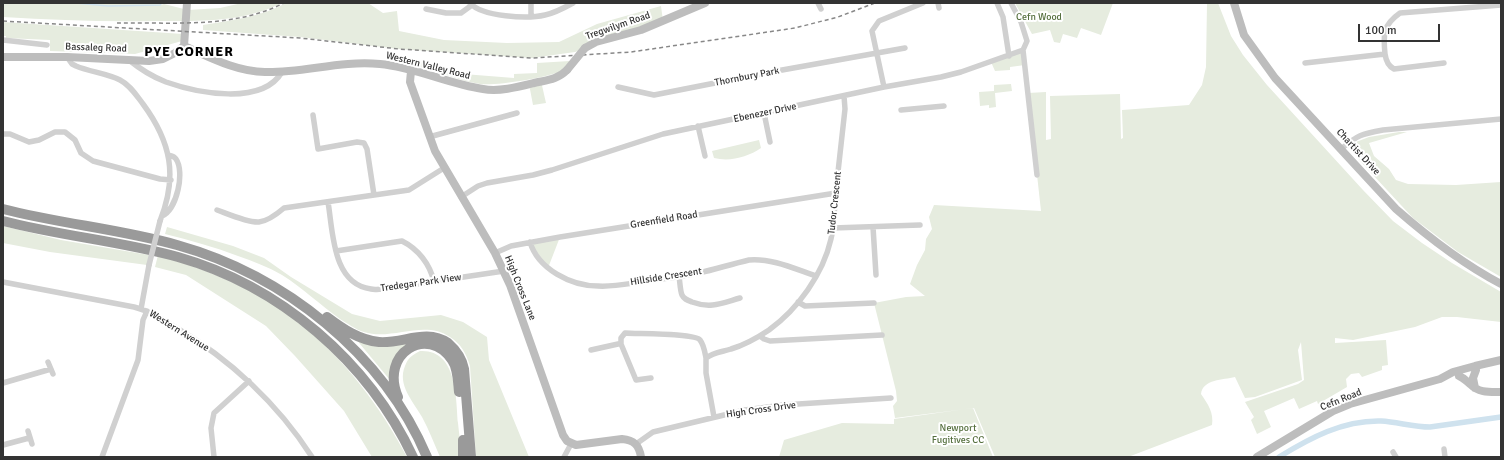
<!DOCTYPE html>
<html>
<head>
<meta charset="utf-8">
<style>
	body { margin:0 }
	#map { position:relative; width:1504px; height:460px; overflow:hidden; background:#fff; font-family:Signika,sans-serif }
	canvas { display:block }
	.frame { position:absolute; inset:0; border:4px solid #333; pointer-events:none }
	.scale { position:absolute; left:1358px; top:24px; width:82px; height:18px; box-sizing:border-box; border:2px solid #333; border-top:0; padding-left:5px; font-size:12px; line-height:14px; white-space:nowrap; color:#333; -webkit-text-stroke:3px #fff; paint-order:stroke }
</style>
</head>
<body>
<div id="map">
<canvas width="1504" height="460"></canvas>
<div class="frame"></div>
<div class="scale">100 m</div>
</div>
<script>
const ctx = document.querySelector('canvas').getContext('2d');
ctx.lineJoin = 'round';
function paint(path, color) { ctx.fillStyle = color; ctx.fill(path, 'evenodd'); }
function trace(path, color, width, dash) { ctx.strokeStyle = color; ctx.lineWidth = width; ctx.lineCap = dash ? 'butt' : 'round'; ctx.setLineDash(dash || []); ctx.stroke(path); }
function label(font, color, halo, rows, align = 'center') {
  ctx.font = font + ' Signika,sans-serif'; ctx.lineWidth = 4; ctx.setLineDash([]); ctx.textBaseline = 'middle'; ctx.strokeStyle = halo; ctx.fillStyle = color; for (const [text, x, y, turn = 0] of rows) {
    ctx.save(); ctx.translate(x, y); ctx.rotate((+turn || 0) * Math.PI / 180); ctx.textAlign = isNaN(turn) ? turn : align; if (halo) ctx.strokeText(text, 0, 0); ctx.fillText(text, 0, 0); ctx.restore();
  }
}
const green = new Path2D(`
	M3,3H162L160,5L164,4L188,10L220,8L242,3H282C242,23 198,21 155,21C104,22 54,20 3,17Z
	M286,3H368L383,13L397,11L399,31L444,40L507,43L559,42L597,24L661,6L663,21L575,52L532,58L399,49L300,37L203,30V25C232,20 261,17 286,3Z
	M1015,3H1113L1101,35L1081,28L1077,38L1063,34L1060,43L1054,42L1050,30L1032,34Z
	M1207,3H1218L1231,36L1243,55L1267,85L1363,190L1393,221L1422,243L1452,263L1501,292V322L1457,317H1442L1415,327L1353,340L1335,338V343L1386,340L1388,365L1382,366V370L1362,377L1359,373L1351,374L1346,379L1347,387L1318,404L1317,401L1299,409L1294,398L1264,411L1271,427L1257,434L1251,420L1254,417L1245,402L1298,384L1304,380L1301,342L1298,350L1302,380L1255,397L1245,398L1235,377C1223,380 1203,379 1201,394C1208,404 1214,413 1212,425L1128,457H995L974,408L895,418L893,406L897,401L896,391L874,303L906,297L925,296L910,284L917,265L925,250L926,239L932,229L929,217L934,205L1041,211L1028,93L1046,92V140L1051,139L1050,96L1120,94L1121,139L1123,138L1122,110L1189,105L1202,85L1206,67Z
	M3,22L183,34L182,41L135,54L50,51V40L6,38V36H3Z
	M1023,50L1025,65L1010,67V70L995,71L991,62Z
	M570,61C567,65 564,69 559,72C544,78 496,86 480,84C460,81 440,72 421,67L418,65L419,62L451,68V73L514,78V74L537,73V63Z
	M541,81L546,103L533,105L529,84Z
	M1011,84L1012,91L995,93L996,107L989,108V105L980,106L979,92L994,91V85Z
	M1399,132H1407L1369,143L1374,156L1389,169L1396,180L1408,184L1456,185L1501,182V277L1458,252L1413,218L1361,162L1353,150L1356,142L1369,137Z
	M759,140L761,148C748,157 730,162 714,158L712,151Z
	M3,226L61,240L149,255L147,265L50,252L3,243Z
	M167,227L233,246L264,258L291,277L352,314L380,321L441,315L463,322L487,337L489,360L529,457H476L470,366C466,353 461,344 450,337C424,319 392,341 364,332C356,330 347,323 340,319C320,305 303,288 282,275C268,267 253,261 238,256C214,247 190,240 165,234Z
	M560,237L548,268L530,242Z
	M158,255C200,267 240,284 278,306C285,311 292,318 299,323C345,359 380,406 407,457H372L344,411L295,356L266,326L186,275L155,267Z
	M355,338L407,344C394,353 391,364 390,380Z
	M420,351C457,349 456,397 458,423C459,434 461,446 462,457H440C434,443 429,430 422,417C413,401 397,385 405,366C408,358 412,355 420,351Z
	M973,408L993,457H779L784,440L842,423L894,424V419Z`);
const stream = new Path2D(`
	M76,3L108,6L160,5L162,3`);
const canal = new Path2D(`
	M1279,457C1310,438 1343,420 1381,421C1398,422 1413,427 1430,427L1501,417`);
const street = new Path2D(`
	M470,3C482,17 528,19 545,15C555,13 564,8 573,3
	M818,3L821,9
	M938,3L939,8
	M997,3L1003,17L1009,56
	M426,9L446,13H461L472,5
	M531,17V3
	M3,40L47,45
	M1023,50L1037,175
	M1385,54C1383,34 1383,25 1400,13L1501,5
	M67,57L72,64L76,66C90,72 106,73 120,80C130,85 136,95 143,104C171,142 178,176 160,221
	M129,60C140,69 153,77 166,82C197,93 262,106 282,72
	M1305,63L1385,54C1386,61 1388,66 1394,69L1444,63
	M618,87L654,95L771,72L905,48
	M884,87L872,31L879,21L923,3
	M901,110L944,106
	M764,113L770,142
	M313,115L318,149L357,142L364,143L367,149L374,195
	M698,126L705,156
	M3,134H10L29,142L39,140L55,132H65L75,140L81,153L93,161L160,179L171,180
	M429,137L517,113
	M1341,149C1358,135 1361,134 1383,130L1501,119
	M461,197L478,186L487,183L533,175L552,170L663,134L884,87L941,77L961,72L1023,50L1027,41L1021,22L1011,3
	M328,202C333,231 332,284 371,289C375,290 379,289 383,289L504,271
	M217,210C228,214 248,223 259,222C268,221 277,214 284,208L409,190L444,168
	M162,216C177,209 185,172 176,159C174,156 172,156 168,155
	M873,227L876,275
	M833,228L920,225
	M530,242C538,269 571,286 598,286C612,287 627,284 641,282C660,279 680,277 699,273C716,269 732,264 749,260C772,258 795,269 816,276
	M336,251L402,241C418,249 430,264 434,282
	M495,253L511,246L560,237L836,193
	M679,276C680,282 680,290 682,295C684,299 687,300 692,302C711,309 722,303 740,298
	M3,282L134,307C149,311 162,319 175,327C230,359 278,404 312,457
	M798,302L805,306L874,303
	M141,309L149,265
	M760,336L764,339L770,341L882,335
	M591,350L618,344H621
	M48,362L53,374
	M651,378L636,380L621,344V338L625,333C637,334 695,333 700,340C704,345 705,353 706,358
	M3,383L51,369
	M714,417L706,373V358C714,352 722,352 731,349C745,345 757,338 769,330C798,309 823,274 831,239C835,223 834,206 836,190C839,163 842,136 845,109L844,96
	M28,431L32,444
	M636,444L653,432L745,410L783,405L891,398
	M3,445L29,438
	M1444,449L1445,457
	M1393,452L1396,457
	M102,457L138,360L143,320L147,311
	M214,457L211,428L214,413L249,381
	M564,457L571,444`);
const secondary = new Path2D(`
	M1234,3L1244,35L1275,78L1396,209C1428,237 1463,264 1501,284
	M184,46C209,57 237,72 265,72C303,73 341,60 380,64C415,67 448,84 483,89C499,92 518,87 534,83C547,80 557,80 567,70
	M184,46L187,3
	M585,48L596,42L641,30L705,3
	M3,57H67L149,61L163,59L175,53L184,46
	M411,71L410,82L435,151L495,253L510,285L563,435L567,441L576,445L622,439C634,440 639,445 641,457
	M1459,376C1464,378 1466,381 1470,384C1479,393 1489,392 1501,392
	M1475,388L1473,378L1476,370
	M1257,457L1333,411L1350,404L1440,379L1453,372L1475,366L1501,360`);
const highway = new Path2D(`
	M3,209C61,224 120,229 177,245C284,275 383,353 427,457
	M3,221C61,236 120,241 178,257C280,286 368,361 413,457
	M327,317C343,329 359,340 379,342C403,344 426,328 448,343C456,350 462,358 464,369L471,457
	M398,397C379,353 428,324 452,360C458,368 458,382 459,392
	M463,440V457`);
const rail = new Path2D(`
	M3,21L300,38L399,49L532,58L631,52L795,28L838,17L875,3
	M117,23C172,22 233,29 284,3`);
const streetBridge = new Path2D(`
	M149,265L160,221`);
const secondaryBridge = new Path2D(`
	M567,70L585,48`);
const parkNames = [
	["Cefn Wood",1039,17],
	["Newport",958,428],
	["Fugitives CC",958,440]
];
const streetNames = [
	["Tregwilym Road",618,26,-19],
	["Bassaleg Road",96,48,2],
	["Western Valley Road",428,66,14],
	["Thornbury Park",747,77,-11],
	["Ebenezer Drive",765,113,-12],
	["Chartist Drive",1358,152,47],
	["Tudor Crescent",835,203,-84],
	["Greenfield Road",664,220,-9],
	["Hillside Crescent",666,277,-9],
	["Tredegar Park View",421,283,-8],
	["High Cross Lane",520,288,68],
	["Western Avenue",179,331,32],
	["Cefn Road",1341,400,-22],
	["High Cross Drive",761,410,-8]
];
const districtNames = [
	["PYE CORNER",189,52]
];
paint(green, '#e6ecdf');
trace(stream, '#cfe2ee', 1.5);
trace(canal, '#cfe2ee', 5.5);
trace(street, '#d0d0d0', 5.5);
trace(secondary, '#bdbdbd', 8);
trace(highway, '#9a9a9a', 10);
trace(rail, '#888', 1.5, [4, 3]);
trace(streetBridge, '#d0d0d0', 5.5);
trace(secondaryBridge, '#bdbdbd', 8);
label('10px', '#56703f', '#fff', parkNames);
label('10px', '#333', '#fff', streetNames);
ctx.letterSpacing = '1px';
label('bold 14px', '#000', '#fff', districtNames);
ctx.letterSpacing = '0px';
</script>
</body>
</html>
